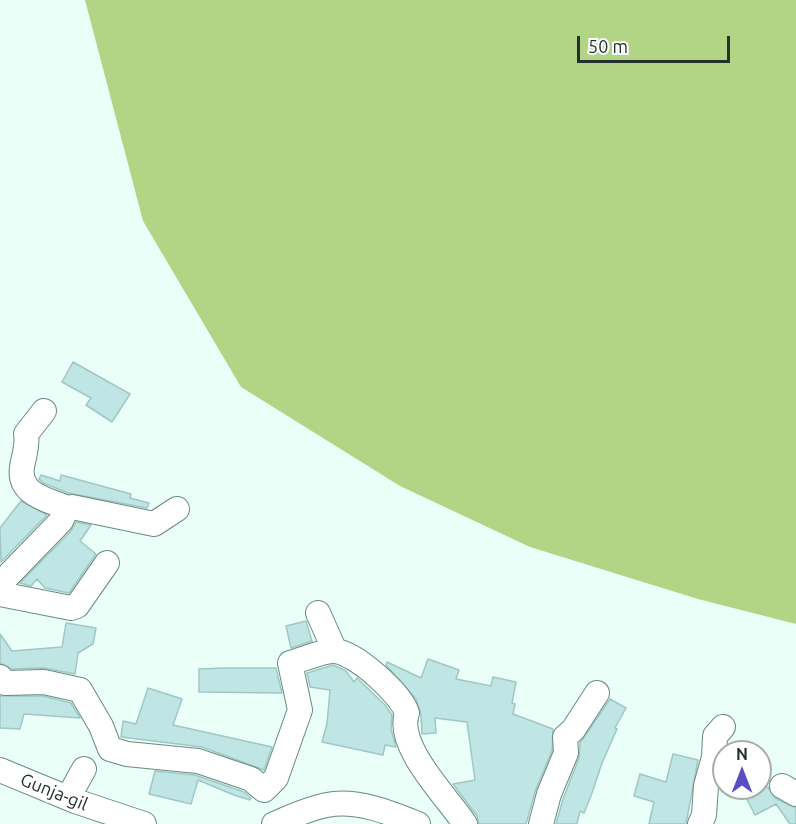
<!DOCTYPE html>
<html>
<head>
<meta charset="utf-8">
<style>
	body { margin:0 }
	#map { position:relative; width:796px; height:824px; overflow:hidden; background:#e9fff7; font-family:Ubuntu,sans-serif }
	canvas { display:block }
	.north { position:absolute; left:712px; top:740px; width:60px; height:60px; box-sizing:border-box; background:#fff; border:2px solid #a7adab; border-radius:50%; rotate:0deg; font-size:16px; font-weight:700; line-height:24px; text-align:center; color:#24312c }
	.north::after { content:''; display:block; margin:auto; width:21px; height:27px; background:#594dc5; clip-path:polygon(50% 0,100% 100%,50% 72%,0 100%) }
	.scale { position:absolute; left:577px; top:36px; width:153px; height:27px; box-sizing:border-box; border:3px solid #24312c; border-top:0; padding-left:8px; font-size:18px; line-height:21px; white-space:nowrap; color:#24312c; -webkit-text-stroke:4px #fff; paint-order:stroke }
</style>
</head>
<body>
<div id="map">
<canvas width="796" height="824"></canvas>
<div class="north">N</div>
<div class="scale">50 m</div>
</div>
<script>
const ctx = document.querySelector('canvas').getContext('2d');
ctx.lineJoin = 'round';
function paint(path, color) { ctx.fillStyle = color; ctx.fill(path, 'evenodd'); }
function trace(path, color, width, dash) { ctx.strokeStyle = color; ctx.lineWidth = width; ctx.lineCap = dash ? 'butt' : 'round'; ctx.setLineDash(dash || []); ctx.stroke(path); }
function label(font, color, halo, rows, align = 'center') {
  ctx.font = font + ' Ubuntu,sans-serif'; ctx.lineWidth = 6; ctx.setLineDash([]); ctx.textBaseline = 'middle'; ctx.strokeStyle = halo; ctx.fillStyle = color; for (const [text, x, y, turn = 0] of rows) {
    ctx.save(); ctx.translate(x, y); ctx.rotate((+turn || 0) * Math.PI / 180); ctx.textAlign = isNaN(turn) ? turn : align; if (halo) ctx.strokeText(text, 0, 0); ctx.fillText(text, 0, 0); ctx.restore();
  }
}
const green = new Path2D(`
	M85,0H796V624L698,599L530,547L400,486L241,387L143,221Z`);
const building = new Path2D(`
	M73,362L130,394L112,422L86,405L91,398L62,382Z
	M41,475L60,481L61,475L131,494L130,498L149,503L147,508L68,493L43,483L39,479Z
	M21,501L47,515L1,562L0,528Z
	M76,522L91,525L80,541L96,554L69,593L45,588L37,579L31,586L20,583L71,531Z
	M306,621L312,641L291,648L286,626Z
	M66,623L96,628L93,644L78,653L75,674L44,668L12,669L0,663V634L12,651L62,647Z
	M428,659L459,670L456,679L491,686L493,677L516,682L512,703L515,704L513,714L553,729L552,751L536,789L526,824H479L477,816L453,784L475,780L467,722L435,718L436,733L422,734L421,714L416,699L386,665L387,662L421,678Z
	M333,665L346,671L354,682L357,678L385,705L392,715L391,729L396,747L385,745L383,755L322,742L327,724L330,690L310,687L307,673Z
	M225,668H276L282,693L199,692V669Z
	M148,688L182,699L173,725L272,747L264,770L202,747L121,737L123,721L136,724Z
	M0,696H43L71,703L80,718L24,714L20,729L0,728Z
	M610,699L626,708L615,728L617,729L602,763L592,793L584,813L580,811L577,824H556L563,799L579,758L580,743Z
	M673,754L698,760L686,824H649L654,802L634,796L640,774L666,782Z
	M155,771L195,775L244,792L251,798L250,800L234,795L198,780L191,804L149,794Z
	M768,787L775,798L796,808V824H790L776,804L755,815L741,788Z`);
const minor = new Path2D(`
	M44,411L26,434C28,446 24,455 22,467C18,495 47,499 67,508
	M0,584L61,521L67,508L72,507L154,524L177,509
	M0,594L71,608L77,606L107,563
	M318,613L335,651
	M0,677L5,683L44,682L80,690L101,726L110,749L127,754L198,761L251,779L264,790L276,778L300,710L290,663C301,660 325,650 335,651C356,653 401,694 407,713C395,746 448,798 465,824
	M0,770L75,801L144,824
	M782,786L796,794
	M68,798L84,769
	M274,824C291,817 309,808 327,805C357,799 391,813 418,824
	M541,824L549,794L566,753L565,737L573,730L597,693
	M700,824L704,815L706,786L714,757L715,736L723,727`);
const streetNames = [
	["Gunja-gil",54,792,22]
];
paint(green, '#b2d485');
paint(building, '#bfe6e4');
trace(building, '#a0c7c5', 1.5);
trace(minor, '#698a7e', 26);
trace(minor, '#fff', 24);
label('18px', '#24312c', '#fff', streetNames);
</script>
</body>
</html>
